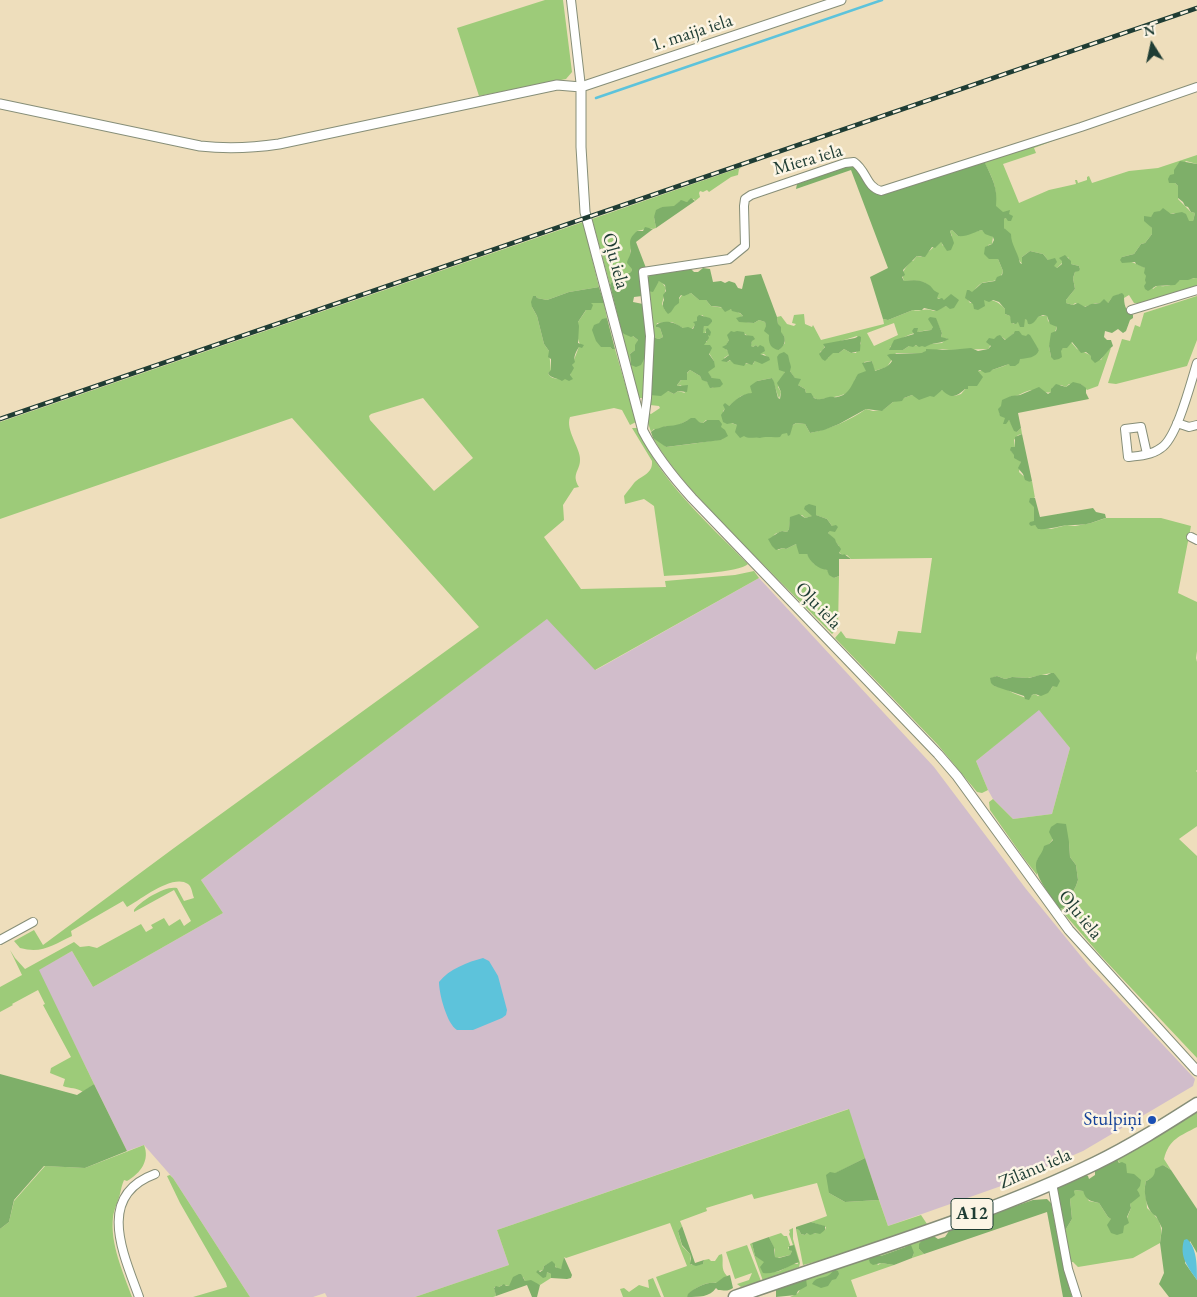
<!DOCTYPE html>
<html>
<head>
<meta charset="utf-8">
<style>
	body { margin:0 }
	#map { position:relative; width:1197px; height:1297px; overflow:hidden; background:#eedebc; font-family:"EB Garamond",serif }
	canvas { display:block }
	.north { position:absolute; left:1127px; top:20px; width:50px; height:50px; -webkit-text-stroke:4px #fcf5e5; paint-order:stroke; rotate:350deg; font-size:14px; font-weight:700; line-height:20px; text-align:center; color:#1f3d34 }
	.north::after { content:''; display:block; margin:auto; width:18px; height:22px; background:#1f3d34; clip-path:polygon(50% 0,100% 100%,50% 72%,0 100%) }
</style>
</head>
<body>
<div id="map">
<canvas width="1197" height="1297"></canvas>
<div class="north">N</div>
</div>
<script>
const ctx = document.querySelector('canvas').getContext('2d');
ctx.lineJoin = 'round';
function paint(path, color) { ctx.fillStyle = color; ctx.fill(path, 'evenodd'); }
function trace(path, color, width, dash) { ctx.strokeStyle = color; ctx.lineWidth = width; ctx.lineCap = dash ? 'butt' : 'round'; ctx.setLineDash(dash || []); ctx.stroke(path); }
function label(font, color, halo, rows, align = 'center') {
  ctx.font = font + ' "EB Garamond",serif'; ctx.lineWidth = 5; ctx.setLineDash([]); ctx.textBaseline = 'middle'; ctx.strokeStyle = halo; ctx.fillStyle = color; for (const [text, x, y, turn = 0] of rows) {
    ctx.save(); ctx.translate(x, y); ctx.rotate((+turn || 0) * Math.PI / 180); ctx.textAlign = isNaN(turn) ? turn : align; if (halo) ctx.strokeText(text, 0, 0); ctx.fillText(text, 0, 0); ctx.restore();
  }
}
const industrial = new Path2D(`
	M759,578L934,767L1026,889L1089,966L1195,1079L1193,1086L1083,1151L1004,1185L888,1226L848,1109L497,1230L509,1265L415,1297H327L325,1293L313,1297H250L173,1178L144,1145L127,1151L38,970L72,951L93,987L223,913L201,880L548,618L596,670Z
	M1039,709L1070,748L1052,814L1013,819L993,799L988,790L976,761Z`);
const green = new Path2D(`
	M545,0H563L572,72L566,79L479,96L457,28Z
	M1079,131L1034,148L1036,153L1003,164L1019,203L1049,190L1076,184L1075,180H1077L1078,183L1087,180V177L1089,176L1092,183L1129,171L1158,168L1197,155V164L1186,161L1174,174L1175,183L1178,186V199L1191,212L1195,213L1193,221L1190,222L1174,213L1171,214L1160,211L1151,217L1148,223L1152,228V234L1145,243L1141,244L1134,254L1122,257C1130,263 1138,263 1145,268L1146,276L1153,289C1158,284 1159,287 1165,286C1172,286 1176,282 1180,280C1182,280 1195,278 1197,278V288L1142,303H1134L1129,295L1124,298V295L1119,294L1111,299L1108,303H1096L1084,307L1075,303L1073,305L1066,303V300L1075,289L1073,278L1075,272L1080,269L1079,266L1071,264L1068,257L1057,268L1054,267V263L1051,260H1048L1043,254L1030,251L1022,257V264C1016,257 1012,244 1008,235C1007,232 1005,230 1004,228C1003,225 1004,222 1004,219L1006,218L995,206C998,187 992,177 984,162Z
	M742,167L739,169L738,175L731,177L709,192L707,190L703,192L700,191L699,193L700,197L695,201L694,199L687,202L680,201L674,207H662L654,217L656,228L653,229L651,228L637,231L630,251L632,269L631,272L614,277L610,285L592,219Z
	M583,222L599,287L569,292L547,300L537,298L536,296H533L532,307L537,316L544,344L549,351L551,371L548,373C552,382 563,378 570,376L572,365L580,344C576,338 578,329 578,322L591,303H604L607,318L598,324L595,336C599,343 602,346 610,347L612,349H615L636,422L630,425L622,410L614,408L570,417C565,430 581,449 580,460C580,471 571,474 579,487L574,488L563,505L564,520L544,537L581,589L666,587L665,581L735,575L754,571L759,578L595,670L547,619L201,880L223,913L93,987L72,951L39,970L94,1084L83,1092C76,1087 71,1089 63,1086L65,1079L50,1073L51,1068L71,1057L43,1005L45,1004L38,990L12,1004L13,1005L0,1012V987L22,975L10,950L15,958L25,969L74,942L80,947L89,946L97,948L141,924L146,932L153,928L151,925L164,918L169,926L180,919L184,926L191,921L174,890L134,912V910C140,901 166,885 177,888L184,901L194,898C192,893 192,887 188,884C173,873 140,900 127,907L123,901L71,931L72,936C53,945 42,954 20,948L14,941L34,930L43,945L174,848L479,627L292,418L0,519V422ZM423,398L473,458L434,491L370,420L369,416L371,414Z
	M952,230L958,236L982,230L993,237L992,244L988,245L998,259L1003,271C999,284 990,280 982,283C977,286 971,294 968,300L970,303L984,302V299C994,300 999,302 1005,309V314L1010,316L1013,324L1018,322H1023L1025,319C1032,321 1039,314 1047,316L1048,321L1057,327L1049,346L1051,357L1071,342L1077,349L1101,360L1107,350L1111,348L1098,386L1087,390L1081,384H1069L1066,387L1061,385L1053,387L1051,392C1045,394 1041,390 1035,390C1025,389 1020,397 1011,396L999,410V413L1005,417L1007,421L1009,420L1017,432L1021,428L1022,434L1018,435L1014,440L1015,447L1011,451L1021,462L1019,472L1030,482L1032,481L1035,498L1034,497L1035,525L1044,529H1051L1067,525L1075,526L1091,523L1106,518H1161L1191,526L1178,593L1197,602V651L1196,658L1197,662V770L1196,771L1197,772V826L1179,839L1197,856V1058L1100,955L1060,909L1065,907L1076,886L1078,880L1076,865L1070,857L1069,842L1053,839L1037,860V875L1023,857L990,810L989,802L993,799L1013,819L1052,814L1070,748L1039,710L976,761L988,790L982,793L977,792L938,745L835,638L841,631L846,638L895,644L898,631L921,633L932,558L851,559L847,555L843,556L839,552V546L828,533L834,526H832L827,519L810,513L813,516L805,518L802,515L790,521L789,529L787,532L782,531L775,534L772,538L778,550L783,548L786,549L796,544L803,554H807L814,564L827,570L834,578L839,576L838,628L832,634C796,597 759,561 723,523C697,496 672,470 653,438H656L666,447C685,445 704,442 723,439L720,427L716,421L706,420L703,423L688,420L677,426H666L658,430L654,429L651,432L648,423L649,413L651,414L660,408L659,406L650,405V395L668,391L674,394L678,391L685,393L681,385L678,386L677,385L690,370L700,376L701,378L707,382L712,388L714,387L712,378L707,372L714,361L704,345V342H707L706,331L705,334L702,333L704,326L712,322L702,315L692,329L683,328L672,322L657,323L656,327L660,328L663,337L659,339L652,337L648,291L659,281H661L666,288L662,304L665,310L672,309L682,295L691,293L699,300H706L711,306C723,308 734,307 743,316L741,317L746,322L754,323L759,320L765,322L769,334L779,350L785,343L784,336C778,331 778,324 777,317L781,316L787,324L794,326L796,324L792,323L794,315L804,314L805,324L812,327L813,325L821,340L884,324L883,319L888,320L913,310C921,312 923,307 934,311L946,306L954,308L944,300L937,298C928,280 922,280 904,281C900,272 906,268 911,261H913L917,256L921,257C929,253 933,246 941,241L943,246L952,236L950,231ZM937,322L942,333L941,337L943,339L947,338L942,343L909,346L903,350H894L890,347C902,336 916,331 931,330ZM894,323L898,335L874,346L867,333ZM733,332C743,332 748,334 752,342L750,346L753,347L756,345C761,350 759,352 760,355L764,354L768,358L767,361H755L753,364C745,362 737,366 731,360L727,362L724,358L730,354L725,348ZM1014,333C1027,337 1031,339 1039,350L1004,366L992,370L978,371L980,375L976,386H968L961,394L955,396L942,390L925,397H917L912,395L904,398L893,402L883,410L873,411L866,409C851,420 830,429 810,433L805,424L796,423C776,439 769,437 744,436L737,425L723,420V411L741,396L752,393L757,381L772,378L779,399L781,392L778,387L785,372L777,357L789,359L790,371L798,383V385L805,389L806,393L818,400C832,396 852,399 855,379L867,371L864,362L872,361L874,371L887,367L896,353H921L942,349L949,350L988,349L994,340L1002,337L1006,340ZM857,336L861,343L856,353H851L844,349L839,353L833,352L828,358L822,357L820,352L823,350L825,346ZM1051,673H1054L1055,676L1052,688L1038,696L1035,694L1026,698L1013,693L1004,688L994,686L991,681L992,678L997,676L1005,679L1012,677L1028,678Z
	M1197,296V340L1187,366L1116,384L1108,383L1122,339L1130,341L1135,325L1140,327L1144,313Z
	M622,333L633,336L638,340L635,350L630,354L631,365L646,354L644,398H639L637,393Z
	M632,428H637C661,482 707,522 748,564C740,573 679,575 664,576L654,506L644,499L625,504L624,496C627,492 631,487 634,483C642,475 653,474 652,461Z
	M849,1109L865,1158L834,1174L829,1193L845,1202L879,1200L888,1226L921,1215L927,1224L826,1259L803,1265L796,1229L799,1230L801,1234L805,1235L807,1233L813,1234L825,1230L826,1227L811,1222L827,1216L817,1183L754,1199L752,1194L706,1208L707,1211L680,1221L682,1226L678,1231L682,1246L690,1254L691,1265L703,1264L704,1260L709,1259L711,1261H715L719,1255L722,1254C724,1262 720,1269 727,1276L717,1283C707,1281 692,1288 687,1297H664L656,1277L687,1266L670,1223L566,1258L564,1257L563,1266L560,1270L550,1263L544,1266L543,1270L536,1272H547L551,1274V1278L540,1285L525,1281L523,1277L509,1286L502,1285L499,1287H494L496,1296L493,1297H415L509,1265L497,1230Z
	M1197,1111V1127C1180,1136 1169,1139 1164,1159L1171,1170L1163,1165L1152,1178L1146,1181C1143,1191 1147,1198 1147,1208C1161,1220 1163,1226 1160,1243L1133,1258L1078,1267L1073,1262H1070L1063,1234L1072,1219L1070,1199L1075,1190L1083,1191L1089,1201L1099,1203L1108,1217L1124,1226L1131,1208L1130,1204L1137,1190L1117,1159L1169,1130Z
	M144,1145C150,1160 141,1173 127,1181L124,1180C122,1185 121,1189 120,1194C118,1202 114,1209 113,1217C110,1244 123,1272 132,1297H0V1229L9,1222L14,1201L45,1166L85,1168Z
	M170,1175L173,1178L250,1297H193L227,1287L226,1283L180,1203L167,1176Z
	M793,1228V1239L800,1263L799,1267L763,1281L750,1244L752,1243L755,1256L764,1261L767,1273L780,1271L792,1264H798C795,1252 793,1244 789,1234L790,1232L789,1230Z
	M781,1233L784,1236H787L790,1245L788,1248L792,1251L790,1255L777,1258L775,1257V1250L769,1237Z
	M924,1238L919,1249L924,1254L912,1258L914,1253L905,1247L881,1256L877,1254Z
	M747,1245L761,1281L741,1287L737,1284L749,1280L752,1273L735,1279L726,1252Z
	M872,1256L878,1265L881,1263L894,1265L851,1280L857,1297H790L798,1293L806,1279Z
	M653,1278L661,1297H623L620,1289L624,1288L629,1292L639,1285L649,1288L648,1280Z`);
const forest = new Path2D(`
	M984,161C992,178 998,187 996,206L1003,212L1010,210L1009,214L1013,216L1011,221H1008L1006,218L1004,219V228L1011,234C1011,245 1018,252 1020,263L1022,264V257L1030,251L1043,254L1048,260L1055,258L1057,262L1054,266L1057,268L1062,264V261L1059,258L1065,255L1071,261V264L1079,266L1080,269L1079,271L1075,272L1073,278L1075,289L1066,300V303L1073,305L1078,303L1085,307L1091,304L1100,303L1104,299L1108,303L1113,296L1122,293L1124,295C1124,305 1125,310 1133,315V318L1130,320L1126,331L1123,333L1118,329L1112,333L1105,331L1104,337L1107,340H1111L1113,346C1105,352 1104,359 1095,363L1091,359V356L1086,352L1081,353L1072,342L1067,348H1063L1061,351L1062,357L1059,359L1054,360L1051,357L1049,346L1051,333L1056,331L1057,327L1050,324L1047,316L1043,315L1038,317C1035,321 1033,325 1028,324L1027,320L1025,319L1024,327H1020L1018,322L1016,324L1011,323L1010,316L1005,314V309L999,302L993,300L989,302L984,300L985,306L978,310L974,309L973,304L965,298L967,290H969L972,292L982,283L995,281L997,277L1002,275L1003,271L998,259H989L984,254L985,247L992,244L994,240L993,237L985,234L982,230C974,232 967,237 958,236L952,230L950,231L954,243L951,250L947,251L941,242L935,248L932,247L925,257L917,256L903,270L905,275L902,277L904,281C913,280 921,279 929,285C933,288 933,291 939,293L937,298L939,299L942,298L944,300L951,294L959,300L954,308L950,309L946,306L937,311L924,308L922,310H913L888,320L883,319L870,277L888,268L851,170L796,189L797,184L800,181L843,166H853C864,175 866,192 882,194Z
	M1180,161L1197,164V278H1194L1188,280H1180L1175,285L1156,286L1148,291L1145,289L1144,286L1146,283L1145,280L1146,276L1144,273L1145,268L1136,264L1135,262L1122,263L1120,260L1122,257L1134,254L1141,244L1145,243L1152,234V228L1144,221V216L1151,217L1154,212L1160,211L1163,208L1171,214L1182,212L1186,214L1189,221H1193L1195,213L1191,212L1188,207L1185,206L1183,202L1178,198V186L1175,183H1169L1168,179L1170,175L1174,174V170Z
	M691,198L695,201L656,228L654,217L656,210L662,207L674,206L681,200L687,202Z
	M645,227L653,229L636,242L646,268L694,260L643,270L642,296L634,297L633,302L643,304C646,323 652,348 641,365L636,367L631,365L630,354L635,350V345L638,340L633,336L631,337L622,333L610,285L615,275L621,276L631,272L632,269L627,263C627,260 629,258 630,255C633,244 625,242 637,231H643Z
	M690,268L694,272H698L703,268L710,269L713,282L721,281L725,283L729,281L735,283L738,288L742,289L745,276L761,274L777,317L778,324L781,327V332L784,336C786,342 784,346 779,350C771,349 768,343 769,335L764,331L766,326L765,322L759,320L754,323L739,322L736,318L743,316L740,313L732,311L731,309L725,312L721,307L711,306L706,300H699L691,293L684,296L681,295L679,298V303L675,306L671,312L668,314C664,309 661,306 664,300L663,295L666,291L665,285L659,281L653,292L648,291L647,278L651,274Z
	M599,287L604,303H591L593,305L591,310H586L578,322L579,326L578,343L584,345L582,348L579,347C576,351 573,358 575,362L572,365L574,368L570,375L573,379L569,381L565,379L562,381C556,377 551,379 548,373L551,370V359L548,357L549,351L544,344L537,316L532,307L531,302L533,296H536L537,298L547,300L569,292Z
	M699,315L710,318L712,320V322L708,326H704L703,333H706V329L708,328L711,332L710,336L708,335L709,338L704,345H710L712,348L709,354L714,361L715,367L708,372L712,378L720,379L723,384L720,387L710,388L707,382L702,380L700,376L690,370L687,373V380H681L677,385L678,386L688,385L687,392L678,391L674,394L668,391L661,396L650,395L652,337L659,339L663,337L660,328L656,327V325C664,319 675,322 683,328L688,327L693,329L695,324L693,322L697,321V317Z
	M930,317L936,318L942,333L941,337L949,339C941,344 933,342 925,347L922,346L919,347L916,345L913,347L909,346L903,350H889L894,340L914,334L912,331L914,328H918L917,332L931,330L933,327L928,319Z
	M607,318L615,349H612L610,347H601L596,341L592,330L594,325L599,323L602,319Z
	M731,331L734,332L737,331L744,332L745,335L753,336L755,339L752,341L751,346L753,347L756,345L758,347L760,345L764,347L765,351L760,354L769,357L770,360L762,364L755,361L752,365L746,363L744,366L734,364L730,360L727,362L721,361L729,355L727,350L722,347L726,345L729,340L727,335Z
	M1015,331H1019L1022,335L1026,336L1028,334L1030,335L1039,350C1036,358 1028,358 1020,359L1019,363L1015,366H1010L1009,364L992,370L990,372L985,373L980,370L978,371L983,377L977,386H968V389H965C957,396 952,400 942,390L934,397L930,396L919,400L912,395L904,398L902,401L893,402L882,411L866,409L839,424L824,430L810,433L805,424L796,423L793,425L790,435L788,436L787,433L782,434L780,437C773,438 766,436 760,438C755,436 750,440 744,436L740,438L735,432L737,425L732,423L727,424L723,422L721,415L725,409L723,405L725,403L729,406C735,400 743,393 752,393L750,386L757,381L772,378L774,382L778,398L780,399L781,392L777,383L785,372L779,370L777,357L779,354L784,352L788,355L791,367L790,371L795,378L801,379L798,385L805,389L806,393H811L814,398C820,401 823,398 829,397C832,396 835,398 837,397C850,395 852,383 858,374L866,371L862,363L872,361L875,371C882,368 888,368 892,361L887,355L890,354L921,353L926,351V349L949,350L971,348L978,351L988,349L991,346L986,342L989,338L994,339L997,336L1000,335L1005,340L1014,333Z
	M859,336L861,337L860,351L851,353L844,349L839,353H833L825,361L822,359L819,354L825,347L823,344L855,338Z
	M1073,382L1081,384L1086,388V393L1089,399L1018,413L1021,428L1017,432L1014,431L1009,420L1006,424H1003L1005,418L1000,416L998,409L1001,406L1002,400L1011,396L1020,395L1039,387L1048,394L1051,392V389L1056,384L1066,387Z
	M691,418H695L699,422L703,423L707,420H719L722,424L721,427L725,430L728,436L721,440L666,447L653,438L651,432L655,429C660,429 662,426 667,426C676,426 684,423 691,418Z
	M1022,434L1032,481L1030,482L1025,480L1023,474L1018,468L1021,462L1014,458V455L1010,450L1011,447H1015V437Z
	M1030,498H1035L1040,517L1093,508L1096,512L1105,514L1106,518C1101,519 1097,521 1091,523C1084,525 1075,525 1068,525C1059,526 1048,530 1038,529L1035,525L1031,526L1029,524L1030,522L1034,521V507L1029,502Z
	M809,504L816,506V515L827,519L832,526L836,525L838,527L835,532L830,531L828,533L835,539L836,542L841,549L839,553L843,555L844,554L851,559H839V576L834,578L829,575L827,570C818,569 810,562 807,554H799L796,544L786,549L783,548L776,550L772,546L768,539C773,537 776,533 782,531L787,532L789,529L790,517L799,514L805,518L812,516L804,509L805,506Z
	M1051,673H1054L1060,681L1057,687L1053,686L1048,693L1041,696L1035,694L1032,695L1029,700L1025,699L1024,696L994,686L991,683L990,678L997,676L1005,679L1012,677L1029,678L1040,675H1047Z
	M1057,823L1066,824L1069,842L1070,857L1076,865L1078,880L1076,886L1065,907L1060,909C1052,897 1031,874 1037,860C1040,854 1042,854 1044,846L1049,844L1053,840L1049,832L1051,827Z
	M0,1074L77,1095L94,1084L127,1151L85,1168L44,1166L14,1200L9,1222L0,1229Z
	M865,1158L879,1200L845,1202L829,1193L826,1175L830,1172L835,1173Z
	M1117,1159L1119,1163L1122,1162L1126,1164L1127,1173L1134,1174L1141,1180L1140,1186L1137,1190L1139,1193L1140,1196L1130,1204L1131,1208L1127,1217L1129,1223L1124,1226L1123,1233L1117,1235L1111,1233L1107,1225L1111,1219L1108,1217L1099,1203C1090,1201 1086,1200 1083,1191L1075,1190L1074,1192L1075,1195L1070,1199L1072,1219L1063,1234L1056,1189L1086,1175L1088,1176L1089,1179L1095,1175V1171Z
	M1163,1165L1171,1170L1197,1209V1253L1190,1241L1185,1263L1197,1280V1297H1169L1159,1284L1164,1273L1160,1243L1162,1228L1156,1216C1146,1211 1143,1191 1146,1181C1152,1178 1155,1176 1155,1169Z
	M1047,1199L1051,1203L1064,1270L1072,1297H1063L1047,1212L924,1254L919,1249V1244L924,1238L932,1235L938,1239L945,1237L951,1228L1033,1200Z
	M811,1222L825,1226V1230L820,1234L816,1233L810,1235L807,1233L805,1235L801,1234L799,1230L796,1229V1227Z
	M682,1226L695,1263L704,1260L703,1264L696,1266L690,1264L691,1259L690,1254L682,1245L678,1231Z
	M769,1237L774,1247L775,1257L779,1258L790,1255L792,1251L789,1250V1246L794,1245L799,1262C788,1266 776,1275 763,1273L760,1267L764,1262L755,1256L752,1243Z
	M911,1245L914,1253L912,1258L894,1265L881,1263L873,1265L870,1263L869,1260L872,1256L877,1254L881,1256Z
	M564,1257L572,1275L571,1278L567,1279L551,1278V1274L547,1272L546,1277L543,1278L536,1272L538,1270L540,1272L543,1270L544,1266L552,1261L555,1264V1267L561,1269Z
	M835,1270L838,1271L839,1274L836,1279L832,1280L828,1286L821,1288L812,1284C816,1276 823,1279 829,1275C831,1274 832,1271 835,1270Z
	M519,1274H521L525,1281L531,1280L540,1285L537,1297H532L527,1285L496,1296L494,1288L496,1286L499,1287L504,1284L506,1286H509L513,1277Z
	M730,1275L733,1288C727,1292 724,1290 718,1290L716,1288C710,1297 699,1297 687,1297L688,1294C694,1288 707,1281 716,1283L724,1277Z
	M806,1279L807,1286L798,1291L796,1295L776,1297V1288Z`);
const water = new Path2D(`
	M483,958L489,961L498,976L507,1010L506,1015L502,1018L473,1030H457C447,1024 439,994 439,982C449,969 468,962 483,958Z
	M1187,1239C1197,1248 1197,1265 1197,1280C1188,1267 1179,1257 1184,1240Z`);
const stream = new Path2D(`
	M596,98L882,0`);
const minor = new Path2D(`
	M571,0L581,87
	M1131,310L1197,290
	M1177,423L1189,427L1197,425
	M643,429L647,398L650,336L643,272L729,259L745,246L744,206L745,199L751,195L845,163L854,162C867,171 866,187 881,191L1081,127L1197,87
	M1147,454L1141,427L1125,429L1128,457C1139,456 1152,455 1161,448C1177,438 1191,382 1197,363
	M1191,537L1197,540
	M0,940L33,922
	M1052,1183L1068,1269L1077,1297
	M139,1297C124,1255 95,1196 155,1174`);
const tertiary = new Path2D(`
	M581,87V147L585,212L643,431C656,456 673,477 692,498L938,754L957,776L1069,930L1197,1071
	M0,104L200,146C227,149 252,148 279,144L557,85L581,87L841,0`);
const trunk = new Path2D(`
	M735,1297C855,1254 981,1219 1096,1163C1131,1146 1164,1125 1197,1104`);
const rail = new Path2D(`
	M0,419L1197,8`);
const markers = [
	[1152,1120,5,"#1a4fb4"]
];
const shields = [
	[972,1214,42]
];
const shieldNames = [
	["A12",972,1214]
];
const streetNames = [
	["1. maija iela",692,33,-18],
	["Miera iela",808,160,-16],
	["Oļu iela",615,261,75],
	["Oļu iela",818,606,46],
	["Oļu iela",1080,915,51],
	["Zīlānu iela",1035,1169,-23]
];
const transitNames = [
	["Stulpiņi",1142,1120]
];
paint(industrial, '#d1bdcb');
paint(green, '#9dcb79');
paint(forest, '#7eaf69');
paint(water, '#5dc3db');
trace(stream, '#5dc3db', 2.5);
trace(minor, '#868e78', 10);
trace(tertiary, '#868e78', 11);
trace(trunk, '#868e78', 15);
trace(minor, '#fff', 8);
trace(tertiary, '#fff', 9);
trace(trunk, '#fff', 12);
trace(rail, '#1f3d34', 4.5);
trace(rail, '#fcf5e5', 2.5, [8]);
for (const [x, y, r, color] of markers) { const dot = new Path2D(); dot.arc(x, y, r, 0, 2 * Math.PI); ctx.fillStyle = color; ctx.fill(dot); trace(dot, '#fcf5e5', 2); }
for (const [x, y, w] of shields) { const box = new Path2D(); box.roundRect(x - w / 2, y - 15.5, w, 31, 4); ctx.fillStyle = '#fcf5e5'; ctx.fill(box); trace(box, '#1f3d34', 1); }
label('bold 18px', '#1f3d34', null, shieldNames);
label('19px', '#1f3d34', '#fcf5e5', streetNames);
label('19px', '#164399', '#fcf5e5', transitNames, 'right');
</script>
</body>
</html>
